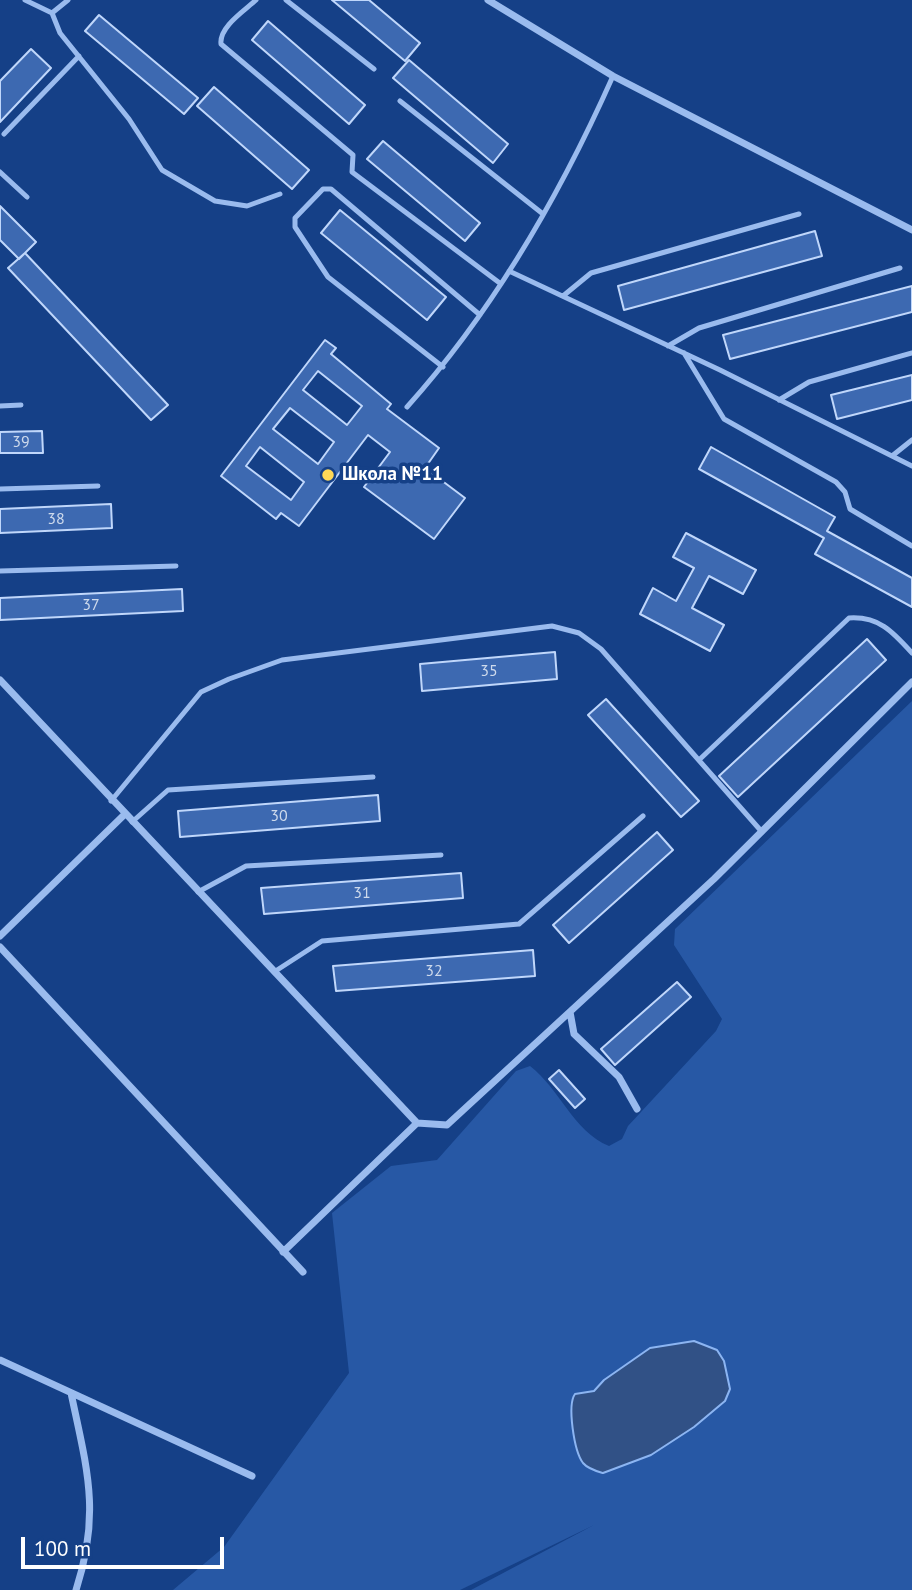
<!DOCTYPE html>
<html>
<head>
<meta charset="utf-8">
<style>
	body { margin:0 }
	#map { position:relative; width:912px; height:1590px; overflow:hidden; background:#154087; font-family:"PT Sans",sans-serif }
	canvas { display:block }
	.scale { position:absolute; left:21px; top:1537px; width:203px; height:32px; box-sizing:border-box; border:4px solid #fff; border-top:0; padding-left:9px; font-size:21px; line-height:24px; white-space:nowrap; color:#fff; -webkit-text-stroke:5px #154087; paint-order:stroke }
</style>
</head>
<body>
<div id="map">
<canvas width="912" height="1590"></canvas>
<div class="scale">100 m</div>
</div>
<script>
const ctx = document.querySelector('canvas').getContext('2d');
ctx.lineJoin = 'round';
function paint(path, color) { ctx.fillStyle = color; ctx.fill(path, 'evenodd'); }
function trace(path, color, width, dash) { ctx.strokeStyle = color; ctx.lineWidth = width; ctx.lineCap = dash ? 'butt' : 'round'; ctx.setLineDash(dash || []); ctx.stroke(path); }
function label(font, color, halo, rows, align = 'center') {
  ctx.font = font + ' "PT Sans",sans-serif'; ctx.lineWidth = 7; ctx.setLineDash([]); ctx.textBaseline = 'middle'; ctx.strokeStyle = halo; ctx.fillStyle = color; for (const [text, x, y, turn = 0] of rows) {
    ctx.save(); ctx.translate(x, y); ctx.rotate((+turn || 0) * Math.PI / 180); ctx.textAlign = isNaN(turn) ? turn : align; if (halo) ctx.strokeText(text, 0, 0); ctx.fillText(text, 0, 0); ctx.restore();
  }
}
const green = new Path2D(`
	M912,701V1590H471L594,1525L460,1590H173L224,1547L349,1373L332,1213L391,1166L437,1160L516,1071L530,1066C560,1089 573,1131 609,1146L622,1139L628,1126L716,1031L722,1019L674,945L675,929Z`);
const water = new Path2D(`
	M694,1341L717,1350L724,1361L730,1389L725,1401L694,1427L651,1455L603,1473C596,1471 588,1469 583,1463C574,1451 567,1405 575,1394L594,1391L604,1380L650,1348Z`);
const building = new Path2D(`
	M332,0H369L420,43L405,61Z
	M99,15L198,98L184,114L85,31Z
	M268,21L365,105L349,124L252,40Z
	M31,49L51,68L0,122V81Z
	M409,60L508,144L493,163L393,78Z
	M214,87L309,170L292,189L197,106Z
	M383,141L480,223L465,241L367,159Z
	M0,206L36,242L19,259L0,240Z
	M340,210L446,297L427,320L321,233Z
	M815,231L822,256L624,310L618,286Z
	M25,253L168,405L151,420L8,268Z
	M912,286V312L730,359L723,335Z
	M325,340L336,348L331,354L391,404L387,409L439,448L425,468L465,498L434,539L364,487L390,452L368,435L299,526L281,513L276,519L221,476ZM318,371L362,406L347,425L303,390ZM290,408L334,442L318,464L273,429ZM260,447L304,482L291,500L246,466Z
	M912,375V400L837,419L831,395Z
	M42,431L43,453H0V432Z
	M711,447L835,517L827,531L912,578V607L815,554L824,538L699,469Z
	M111,504L112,528L0,533V509Z
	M686,533L756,570L743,594L709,576L692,608L724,625L710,651L640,614L653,588L676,601L694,568L673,557Z
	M182,589L183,611L0,620V598Z
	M867,639L886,660L738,797L719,776Z
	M555,652L557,679L422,691L420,664Z
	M606,699L699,801L681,817L588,715Z
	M378,795L380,821L180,837L178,811Z
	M657,832L673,850L569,943L553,925Z
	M461,873L463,898L264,914L261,888Z
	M533,950L535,976L336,991L333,966Z
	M677,982L691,997L615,1065L601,1049Z
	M559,1070L585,1099L575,1108L549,1079Z`);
const lane = new Path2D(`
	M25,0L52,13L60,33L129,119L162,170L215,201L247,206L280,194
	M256,0C244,11 219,27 221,44L353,155L352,172L501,284
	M286,0L374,69
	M52,13L68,0
	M400,101L543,214
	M4,134L79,56
	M0,172L27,197
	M509,271L720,370L912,466
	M563,296L591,273L799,214
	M668,346L699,328L900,268
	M684,353L724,419L836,482L845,492L850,509L912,546
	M443,367L328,277L295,227V218L323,189H331L480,315
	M779,400L809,382L912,353
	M0,406L21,405
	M407,407C494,310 560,195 613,76
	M892,456L912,440
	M0,489L98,486
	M0,571L176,566
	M699,760L849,618C879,616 893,632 912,653
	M111,801L201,692L229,679L282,660L552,626L579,633L601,649L762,832
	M132,822L168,790L373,777
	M198,892L246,866L441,855
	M274,972L322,941L519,924L643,816`);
const street = new Path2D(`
	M488,0L613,76L912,230
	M0,680L417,1123L447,1125L714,879L912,682
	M0,936L125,814
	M0,947L303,1272
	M570,1012L574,1034L619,1077L637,1109
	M283,1252L417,1123
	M0,1360L252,1476
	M71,1393C87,1469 101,1513 76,1590`);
const markers = [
	[328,475,7,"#ffd857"]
];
const numberNames = [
	["39",21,442],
	["38",56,519],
	["37",91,605],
	["35",489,671],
	["30",279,816],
	["31",362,893],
	["32",434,971]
];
const poiNames = [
	["Школа №11",342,475]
];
paint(green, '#2758a5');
paint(water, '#315186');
trace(water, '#8cb5f2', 2);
paint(building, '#3d69b1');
trace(building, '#c0d7fb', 2);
trace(lane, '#9abbee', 5);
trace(street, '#9abbee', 7);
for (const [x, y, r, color] of markers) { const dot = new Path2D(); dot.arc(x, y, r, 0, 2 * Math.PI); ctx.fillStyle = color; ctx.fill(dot); trace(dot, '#154087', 2.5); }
label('16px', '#cedaec', null, numberNames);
label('bold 19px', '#fff', '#154087', poiNames, 'left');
</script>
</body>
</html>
